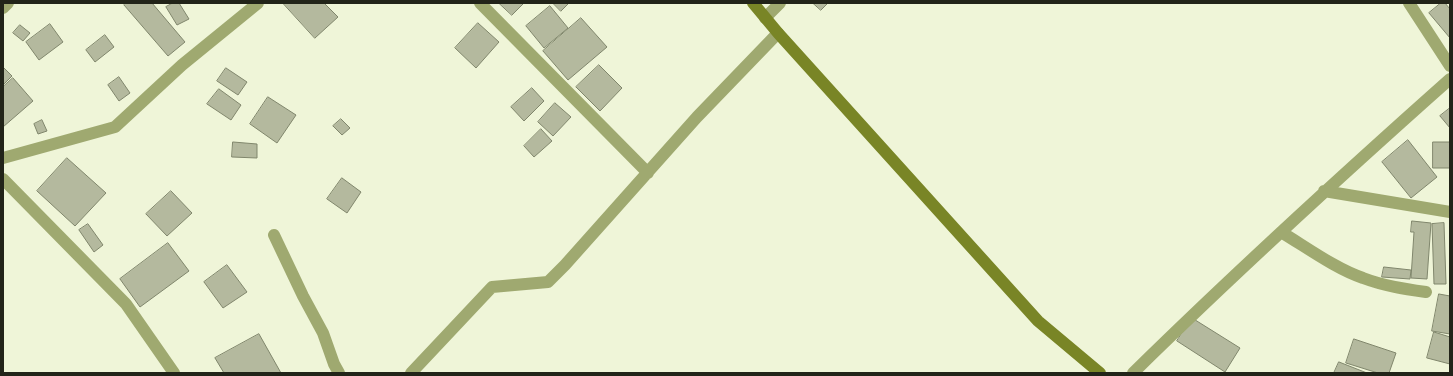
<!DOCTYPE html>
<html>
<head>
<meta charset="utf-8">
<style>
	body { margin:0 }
	#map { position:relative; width:1453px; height:376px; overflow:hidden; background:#eff5d8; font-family:Overpass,sans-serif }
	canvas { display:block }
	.frame { position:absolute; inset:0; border:4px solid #222419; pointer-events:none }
</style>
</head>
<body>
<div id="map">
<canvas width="1453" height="376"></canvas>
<div class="frame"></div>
</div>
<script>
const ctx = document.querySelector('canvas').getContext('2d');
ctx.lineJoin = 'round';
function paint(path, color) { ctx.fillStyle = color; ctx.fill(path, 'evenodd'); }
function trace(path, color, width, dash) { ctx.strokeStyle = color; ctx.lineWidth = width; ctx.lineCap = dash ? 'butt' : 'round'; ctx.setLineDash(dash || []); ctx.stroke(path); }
const building = new Path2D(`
	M126,3H152L185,42L168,56L124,5Z
	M173,3H179L189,19L177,25L166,7Z
	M283,3H324L338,17L315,38Z
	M499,3H524L512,15Z
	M553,3H569L561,11Z
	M813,3H828L821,10Z
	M1441,3H1445L1450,9V38L1429,13Z
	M550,6L568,28L544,48L526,26Z
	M581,18L607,47L568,80L543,51Z
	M478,23L499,42L476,68L455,48Z
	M50,24L63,42L39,60L26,42Z
	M20,25L30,33L23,41L13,33Z
	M105,35L114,47L95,62L86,50Z
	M599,65L622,88L600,111L576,87Z
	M3,67L12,76L3,85Z
	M226,68L247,82L238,95L217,81Z
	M119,77L130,93L119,101L108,85Z
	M13,78L33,101L3,127V87Z
	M532,88L544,101L524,121L511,107Z
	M219,89L241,105L231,120L207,104Z
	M268,97L296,115L277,143L250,124Z
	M555,103L571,117L553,136L538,122Z
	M1450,108V128L1440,116Z
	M341,119L350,128L342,135L333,126Z
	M42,120L47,131L38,134L34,124Z
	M541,129L552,141L534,157L524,146Z
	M1408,140L1437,177L1411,198L1382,162Z
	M233,142L257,144V158L232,157Z
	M1433,142H1450V168H1433Z
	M67,158L106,193L75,226L37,191Z
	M342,178L361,192L347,213L327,199Z
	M171,191L192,213L167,236L146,214Z
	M1412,221L1431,223L1427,279L1411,278L1414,232H1411Z
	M1444,223L1446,284H1434L1432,224Z
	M88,224L103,245L94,252L79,230Z
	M168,243L189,271L140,307L120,279Z
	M227,265L247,292L223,308L204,282Z
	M1384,267L1411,270L1410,279L1382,277Z
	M1439,294L1450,296V334L1432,331Z
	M1192,318L1240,348L1225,372L1177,341Z
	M1434,332L1450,337V364L1427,358Z
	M259,334L281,373H224L215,358Z
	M1354,339L1396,353L1389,373H1378L1346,363Z
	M1339,362L1367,373H1334Z`);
const street = new Path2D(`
	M480,3L648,173
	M1409,3L1450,66
	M3,8L8,3
	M765,18L780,3
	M3,158L115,127L182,65L258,3
	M3,179L126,304L174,373
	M1324,191L1450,212
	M1281,232C1306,247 1336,269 1363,278C1384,286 1405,289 1426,292
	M274,235L303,296L323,333L334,364L339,373
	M411,373L492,287L548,282L565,265L697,117L778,33
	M1133,373C1236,272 1342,175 1450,79`);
const secondary = new Path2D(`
	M753,3L778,33L1038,321L1100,373`);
paint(building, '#b4b99e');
trace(building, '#80866c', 1);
trace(street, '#9fa970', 12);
trace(secondary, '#798526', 12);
</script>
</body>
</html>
